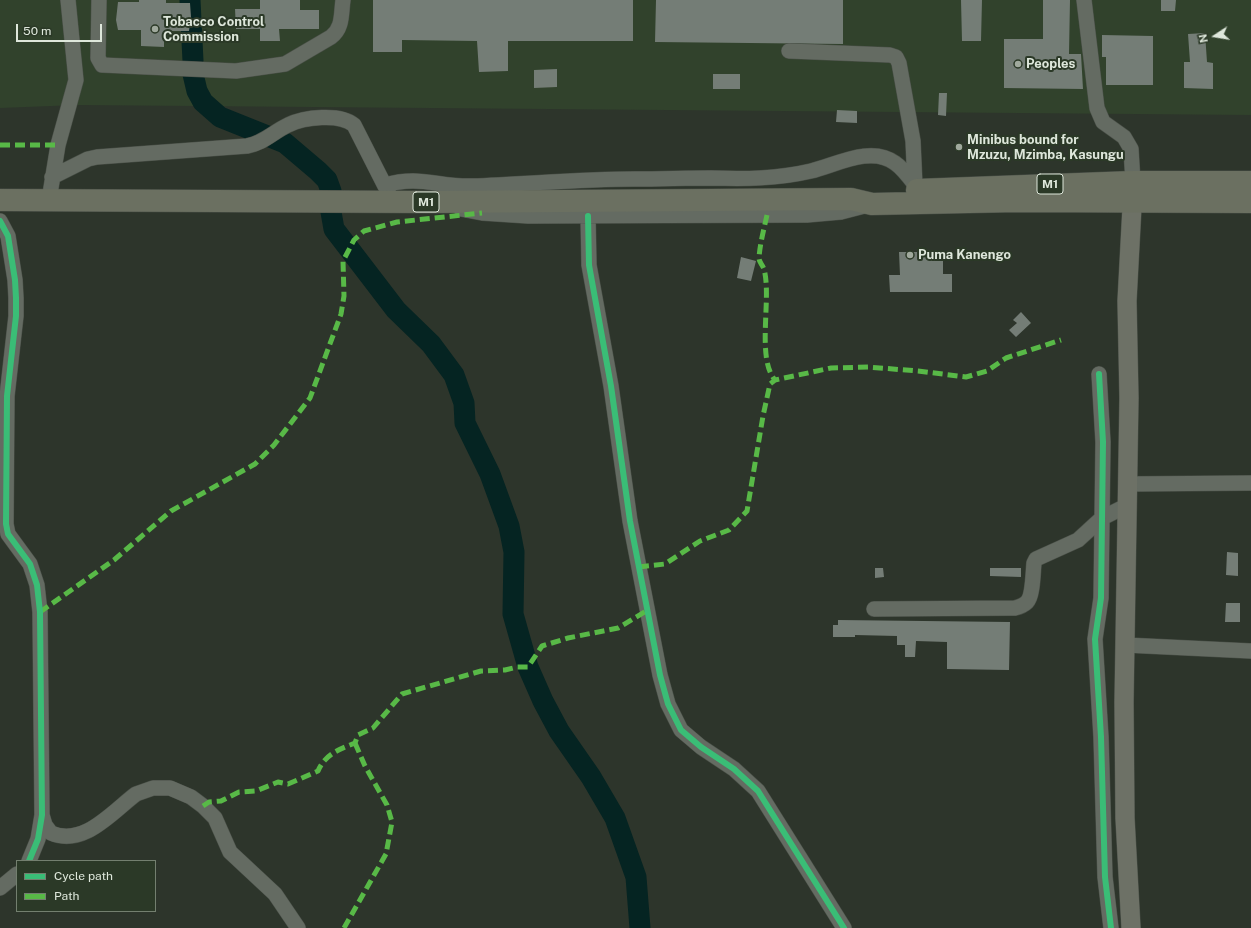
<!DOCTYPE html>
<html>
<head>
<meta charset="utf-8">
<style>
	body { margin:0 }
	#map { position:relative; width:1251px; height:928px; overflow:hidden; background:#2d352b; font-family:"Public Sans",sans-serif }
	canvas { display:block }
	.legend { position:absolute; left:16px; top:860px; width:140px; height:52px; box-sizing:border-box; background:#2b3927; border:1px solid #737f6f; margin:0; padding:5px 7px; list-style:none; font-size:12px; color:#dee7db }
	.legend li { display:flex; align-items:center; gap:8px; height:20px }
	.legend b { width:20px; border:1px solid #737f6f }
	.north { position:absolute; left:1195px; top:16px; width:40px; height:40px; -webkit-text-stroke:3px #2b3927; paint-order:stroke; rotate:258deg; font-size:11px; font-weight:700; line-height:16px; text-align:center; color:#dee7db }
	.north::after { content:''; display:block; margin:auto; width:14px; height:18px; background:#dee7db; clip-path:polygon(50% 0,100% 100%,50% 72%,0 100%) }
	.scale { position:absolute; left:16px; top:24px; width:86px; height:18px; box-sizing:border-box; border:2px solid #dee7db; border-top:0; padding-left:5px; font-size:12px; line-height:14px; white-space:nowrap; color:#dee7db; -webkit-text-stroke:3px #2b3927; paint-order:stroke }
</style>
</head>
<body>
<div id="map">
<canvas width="1251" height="928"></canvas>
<ul class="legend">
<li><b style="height:5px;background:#3abd76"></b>Cycle path</li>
<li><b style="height:5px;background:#58b947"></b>Path</li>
</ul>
<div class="north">N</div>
<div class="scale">50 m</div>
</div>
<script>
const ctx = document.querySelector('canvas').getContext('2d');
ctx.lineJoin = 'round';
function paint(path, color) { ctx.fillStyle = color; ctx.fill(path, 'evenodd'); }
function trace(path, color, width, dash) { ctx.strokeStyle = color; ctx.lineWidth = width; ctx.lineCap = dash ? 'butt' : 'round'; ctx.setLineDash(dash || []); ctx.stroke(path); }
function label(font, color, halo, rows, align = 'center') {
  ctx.font = font + ' "Public Sans",sans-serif'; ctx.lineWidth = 4; ctx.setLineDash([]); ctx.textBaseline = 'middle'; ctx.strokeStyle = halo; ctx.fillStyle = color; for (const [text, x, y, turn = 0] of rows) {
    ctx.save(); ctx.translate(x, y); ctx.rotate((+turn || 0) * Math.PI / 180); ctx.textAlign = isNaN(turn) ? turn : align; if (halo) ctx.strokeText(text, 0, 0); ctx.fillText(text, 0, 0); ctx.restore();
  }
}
const built = new Path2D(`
	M0,0H1251V115L77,105L0,108Z`);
const river = new Path2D(`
	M190,0L193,61
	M193,74L197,91L203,102L220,117L285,143L318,171L327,180L331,191
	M331,212L334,229L396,310L431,344L454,375L464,403L465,423L490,474L509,526L514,552L513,614L528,667L543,701L559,731L591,777L615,818L636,877L640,928`);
const building = new Path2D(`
	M139,0H166V3H190L191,17L189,31H164V47L141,46V30H118L116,20L118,2H139Z
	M260,0H300V10H319V29H279L280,41H260V29H236L235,9H260Z
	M373,0H633V41H508V71L479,72L477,41L402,40V52H373Z
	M656,0H843V44L655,42Z
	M961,0H982L981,41H962Z
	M1043,0H1070L1069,54H1081L1083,89L1004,88V39H1043Z
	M1161,0H1176L1175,11H1161Z
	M1205,33L1207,62L1213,63V89L1184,88V62H1190L1188,34Z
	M1102,35L1153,36V85H1106V57H1102Z
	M557,69V87L534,88V70Z
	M713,74H740V89H713Z
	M939,93H947L946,116L938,115Z
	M837,110L857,111V123L836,122Z
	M899,252H943V274H952V292H890L889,275H900Z
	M741,257L756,261L751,281L737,278Z
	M1021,312L1031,323L1016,337L1009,330L1017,323L1013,320Z
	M1227,552L1238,553V576L1226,575Z
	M875,568H883L884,577L875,578Z
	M990,568H1021V577L990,576Z
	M1226,603H1240V622H1225Z
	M838,620L1010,622L1009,670L947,669V642L916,641L915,657H905V645H897V636L855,635V637H833V625H838Z`);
const minor = new Path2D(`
	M99,0L98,58L102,65L236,71L285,64L331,37C343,28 341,14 343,0
	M1084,0L1097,108L1103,122L1124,137L1131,149L1133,182
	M789,51L890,55L896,57L899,63L913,141L915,185
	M52,177L88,159L97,157L247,146C264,143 273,132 288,125C304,117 340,113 354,125L389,194
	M385,185C420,175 438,187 472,186C527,184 581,179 635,179C661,179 686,178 711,178C745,179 777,179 811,171C836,165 871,145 895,163C904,169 912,181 919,190
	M49,200L58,145L76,80L68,0
	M461,209L482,213L528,216L807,215L841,212L868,205
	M588,216L589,265L611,386L630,521L660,675L668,704L681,730L701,747L734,769L758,791L844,928
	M0,221L8,236L15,280L16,298V316L7,396L6,524L8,534L30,564L37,585L40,612L42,815L38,839L29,861
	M1099,374L1103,442L1101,598L1095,639L1101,737L1105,877L1111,928
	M1127,484L1251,483
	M874,609L1015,608C1019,607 1024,605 1027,602C1033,596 1033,572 1034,563L1036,559L1078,540L1102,518L1126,506
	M1125,645L1251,651
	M42,815L45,825L51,833C84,847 112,812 136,794L153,788H170L191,797L203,806L215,818L230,852L275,894L298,928
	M0,888L17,874`);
const major = new Path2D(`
	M1131,928L1125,818L1124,702L1129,398L1127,301L1133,188`);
const highway = new Path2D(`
	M917,190L1133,182H1251
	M0,200L427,202L851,199L872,204L1017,201L1251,202`);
const quiet = new Path2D(`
	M0,145H58
	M767,215C764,229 760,243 759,258C759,262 762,264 764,269C772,298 756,358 775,380
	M639,567L665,564L700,541L729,530L747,511L763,416L770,384L775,380L831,368L868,367L918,371L966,377L987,371L1006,358L1061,340
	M40,612L114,560L171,511L255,464L274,445L310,398L341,314L344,296L343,261L354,240L364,231L397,222L482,213
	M203,806L209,802L221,801L239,792L256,791L278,782L288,784L318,771C325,754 340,749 355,743L358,735L373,728L402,694L481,671L505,670L517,667H528L542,646L568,638L618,628L648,610
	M344,928L386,854L392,822L387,805L365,766L355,743`);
const cycleway = new Path2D(`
	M588,216L589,265L611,386L630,521L660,675L668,704L681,730L701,747L734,769L758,791L844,928
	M0,221L8,236L15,280L16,298V316L7,396L6,524L8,534L30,564L37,585L40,612L42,815L38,839L29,861
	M1099,374L1103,442L1101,598L1095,639L1101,737L1105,877L1111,928`);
const markers = [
	[155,29,4,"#a0a99d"],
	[1018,64,4,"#a0a99d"],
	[959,147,4,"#a0a99d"],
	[910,255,4,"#a0a99d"]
];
const shields = [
	[1050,184,26],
	[426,202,26]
];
const shieldNames = [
	["M1",1050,184],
	["M1",426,202]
];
const poiNames = [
	["Tobacco Control",163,22],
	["Commission",163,37],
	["Peoples",1026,64],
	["Minibus bound for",967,140],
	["Mzuzu, Mzimba, Kasungu",967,155],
	["Puma Kanengo",918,255]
];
paint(built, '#31422c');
trace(river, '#052422', 21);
paint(building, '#747d76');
trace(minor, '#4a5048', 16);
trace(major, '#4a5048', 20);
trace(highway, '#4a5048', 23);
trace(minor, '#646b62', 15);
trace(major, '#6d7166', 19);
trace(highway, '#6b7061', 22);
trace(quiet, '#58b947', 5, [10, 5]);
trace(cycleway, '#3abd76', 6);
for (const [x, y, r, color] of markers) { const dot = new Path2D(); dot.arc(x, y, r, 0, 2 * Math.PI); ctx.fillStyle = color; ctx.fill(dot); trace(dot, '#2b3927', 1.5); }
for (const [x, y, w] of shields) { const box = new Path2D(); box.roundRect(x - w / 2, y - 10, w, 20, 3); ctx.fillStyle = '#2b3927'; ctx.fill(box); trace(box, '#dee7db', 1); }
label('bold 12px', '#dee7db', null, shieldNames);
label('bold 13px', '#dee7db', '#2b3927', poiNames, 'left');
</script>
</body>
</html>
